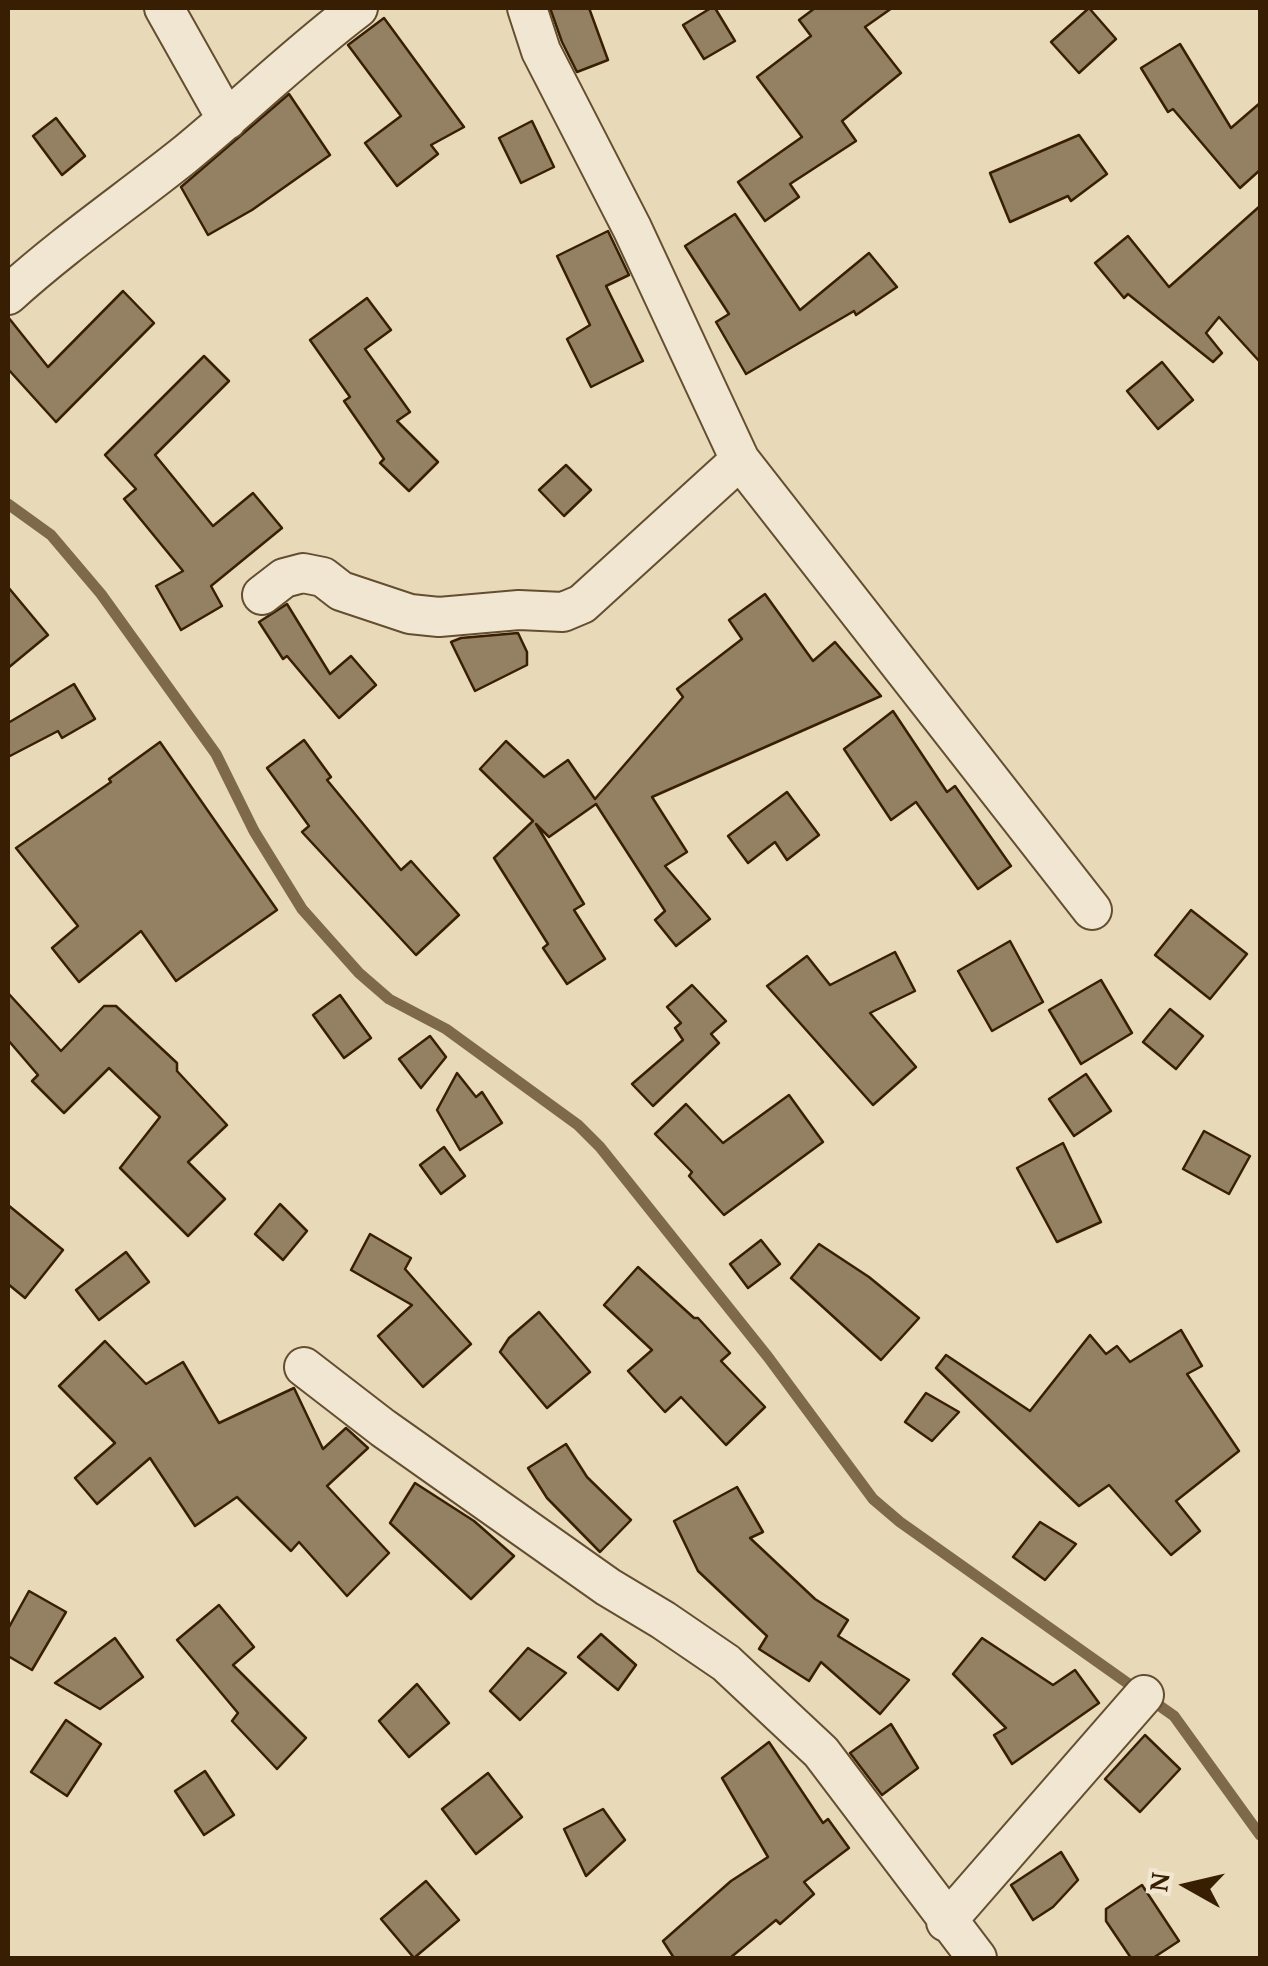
<!DOCTYPE html>
<html>
<head>
<meta charset="utf-8">
<style>
	body { margin:0 }
	#map { position:relative; width:1268px; height:1966px; overflow:hidden; background:#e8d9b9; font-family:"Gentium Book Plus",serif }
	canvas { display:block }
	.frame { position:absolute; inset:0; border:10px solid #381f03; pointer-events:none }
	.north { position:absolute; left:1138px; top:1836px; width:100px; height:100px; -webkit-text-stroke:8px #f0e6d2; paint-order:stroke; rotate:278deg; font-size:28px; font-weight:700; line-height:40px; text-align:center; color:#381f03 }
	.north::after { content:''; display:block; margin:auto; width:35px; height:45px; background:#381f03; clip-path:polygon(50% 0,100% 100%,50% 72%,0 100%) }
</style>
</head>
<body>
<div id="map">
<canvas width="1268" height="1966"></canvas>
<div class="frame"></div>
<div class="north">N</div>
</div>
<script>
const ctx = document.querySelector('canvas').getContext('2d');
ctx.lineJoin = 'round';
function trace(path, color, width, dash) { ctx.strokeStyle = color; ctx.lineWidth = width; ctx.lineCap = dash ? 'butt' : 'round'; ctx.setLineDash(dash || []); ctx.stroke(path); }
function paint(path, color) { ctx.fillStyle = color; ctx.fill(path, 'evenodd'); }
const stream = new Path2D(`
	M8,504L51,535L101,594L216,754L254,831L302,909L359,973L389,999L446,1029L578,1125L600,1147L768,1357L873,1499L900,1522L1174,1716L1260,1835`);
const building = new Path2D(`
	M550,8H589L608,60L577,72L562,42Z
	M711,8H715L735,41L704,59L683,25Z
	M815,8H892L865,27L901,73L842,121L856,141L790,184L799,197L765,221L738,182L802,137L757,77L811,36L799,20Z
	M1089,8L1116,39L1079,73L1051,42Z
	M384,18L464,127L431,145L438,154L397,186L365,143L401,116L348,45Z
	M1180,44L1231,128L1260,103V170L1240,188L1173,109L1168,112L1141,68Z
	M289,94L330,155L252,210L208,235L181,187Z
	M56,118L85,156L62,175L33,136Z
	M532,121L554,167L521,183L499,138Z
	M1079,135L1107,174L1071,201L1068,196L1010,222L990,173Z
	M1260,206V362L1219,317L1206,333L1222,353L1213,362L1128,294L1124,298L1095,263L1128,236L1169,287Z
	M735,214L800,310L869,253L897,287L856,315L854,311L746,374L716,322L729,314L685,246Z
	M608,231L629,275L606,286L643,361L591,387L567,339L590,325L557,256Z
	M123,291L154,323L56,422L8,369V317L48,367Z
	M367,298L391,330L365,349L410,412L397,421L438,462L409,491L380,463L384,459L344,401L350,397L310,340Z
	M204,356L229,381L155,455L213,526L253,493L282,528L211,586L222,606L181,630L156,586L183,571L124,499L136,489L105,455Z
	M1162,362L1193,400L1158,429L1127,391Z
	M566,465L591,490L564,516L539,490Z
	M8,587L48,635L8,668Z
	M765,594L813,661L835,642L881,696L652,797L687,852L665,866L710,919L676,946L655,920L665,911L596,804L549,837L536,824L584,904L574,910L605,959L567,984L543,948L548,944L494,858L533,821L480,769L506,741L544,777L568,760L595,799L683,697L677,689L742,639L729,620Z
	M287,604L330,674L351,656L376,685L339,718L287,656L283,659L259,622Z
	M518,633L527,652V665L475,691L451,642L461,638Z
	M74,684L95,719L62,738L58,731L8,757V723Z
	M893,711L947,792L955,786L1011,866L978,889L916,802L891,820L844,749Z
	M304,740L331,777L327,780L401,870L411,861L459,915L416,955L302,832L309,826L267,768Z
	M160,742L277,910L176,981L141,931L79,982L52,948L78,926L16,848L111,782L109,779Z
	M787,792L819,835L787,860L775,842L748,863L728,836Z
	M1191,910L1247,954L1210,999L1155,955Z
	M1010,941L1043,1002L992,1031L958,971Z
	M895,952L915,991L870,1013L916,1067L873,1105L767,986L807,956L830,985Z
	M1101,980L1132,1033L1081,1064L1049,1010Z
	M692,985L726,1021L711,1034L719,1043L653,1106L632,1084L683,1040L675,1028L681,1023L667,1007Z
	M8,993L61,1051L104,1006H116L177,1063V1071L227,1125L188,1162L225,1199L188,1236L120,1168L160,1117L109,1068L64,1113L32,1081L38,1075L8,1040Z
	M340,995L371,1038L344,1058L313,1015Z
	M1170,1009L1203,1036L1176,1069L1143,1042Z
	M430,1036L446,1057L421,1088L399,1059Z
	M457,1073L476,1097L482,1092L502,1123L460,1150L437,1110Z
	M1086,1074L1111,1111L1074,1136L1049,1099Z
	M789,1095L823,1142L724,1215L689,1176L692,1172L655,1134L686,1104L723,1143Z
	M1204,1131L1250,1156L1229,1194L1183,1169Z
	M1063,1143L1101,1222L1057,1242L1017,1168Z
	M444,1147L465,1176L441,1194L420,1165Z
	M280,1204L307,1231L283,1260L255,1234Z
	M8,1205L63,1250L25,1298L8,1284Z
	M370,1234L411,1258L405,1269L471,1344L423,1387L378,1336L412,1305L351,1270Z
	M761,1240L780,1264L748,1288L730,1264Z
	M819,1244L869,1277L919,1318L881,1360L791,1278Z
	M126,1252L149,1282L99,1320L76,1290Z
	M638,1267L694,1318H698L730,1353L721,1361L765,1407L726,1445L681,1397L665,1412L628,1371L652,1350L604,1305Z
	M539,1312L590,1372L547,1408L500,1352L509,1338Z
	M1181,1330L1202,1366L1187,1374L1239,1451L1176,1501L1200,1531L1171,1555L1109,1485L1079,1506L936,1368L946,1355L1030,1411L1090,1335L1106,1354L1117,1346L1130,1362Z
	M105,1341L146,1384L183,1362L219,1423L294,1388L323,1449L346,1428L368,1448L327,1486L389,1553L347,1596L299,1542L291,1551L237,1497L195,1526L150,1458L97,1504L75,1478L115,1443L59,1386Z
	M926,1393L959,1412L932,1441L905,1422Z
	M566,1444L587,1477L631,1520L600,1552L547,1498L528,1468Z
	M415,1483L474,1521L514,1556L471,1599L390,1523Z
	M737,1487L763,1532L750,1538L815,1599L848,1620L838,1636L909,1680L880,1714L821,1662L809,1681L759,1649L767,1636L698,1571L674,1521Z
	M1040,1522L1076,1544L1045,1580L1013,1557Z
	M29,1591L66,1612L32,1670L8,1656V1629Z
	M219,1605L254,1647L233,1665L306,1738L277,1769L232,1721L238,1713L177,1640Z
	M601,1634L636,1665L618,1690L578,1657Z
	M115,1638L143,1677L100,1709L55,1683Z
	M982,1638L1053,1685L1075,1670L1099,1703L1012,1764L994,1735L1006,1728L953,1674Z
	M528,1648L566,1673L520,1720L490,1691Z
	M417,1684L449,1723L409,1757L379,1721Z
	M66,1720L101,1744L67,1796L31,1772Z
	M891,1724L918,1768L882,1795L850,1753Z
	M1145,1735L1180,1769L1140,1812L1105,1779Z
	M769,1742L823,1823L828,1819L849,1848L804,1882L814,1894L780,1924L776,1920L730,1958H674L663,1941L731,1881L768,1857L722,1778Z
	M205,1771L234,1815L204,1835L175,1791Z
	M488,1773L522,1817L476,1854L442,1809Z
	M603,1809L625,1840L586,1876L564,1829Z
	M1061,1852L1078,1880L1053,1907L1033,1920L1011,1885Z
	M426,1881L459,1920L414,1958L381,1919Z
	M1142,1885L1179,1941L1153,1958H1131L1106,1921V1909Z`);
const minor = new Path2D(`
	M164,8L227,120
	M527,8L541,51L632,228L740,460L1092,910
	M8,295C63,245 124,203 182,157C242,108 297,54 358,8
	M262,595L284,578L303,573L323,577L341,591L410,614L439,617L519,610L563,612L582,604L740,460
	M304,1367L383,1428L608,1587L663,1620L726,1663L821,1752L977,1958
	M946,1922L1144,1695`);
trace(stream, '#7e694b', 11);
paint(building, '#948062');
trace(building, '#381f03', 2.5);
trace(minor, '#644e30', 42);
trace(minor, '#f0e6d2', 38);
</script>
</body>
</html>
